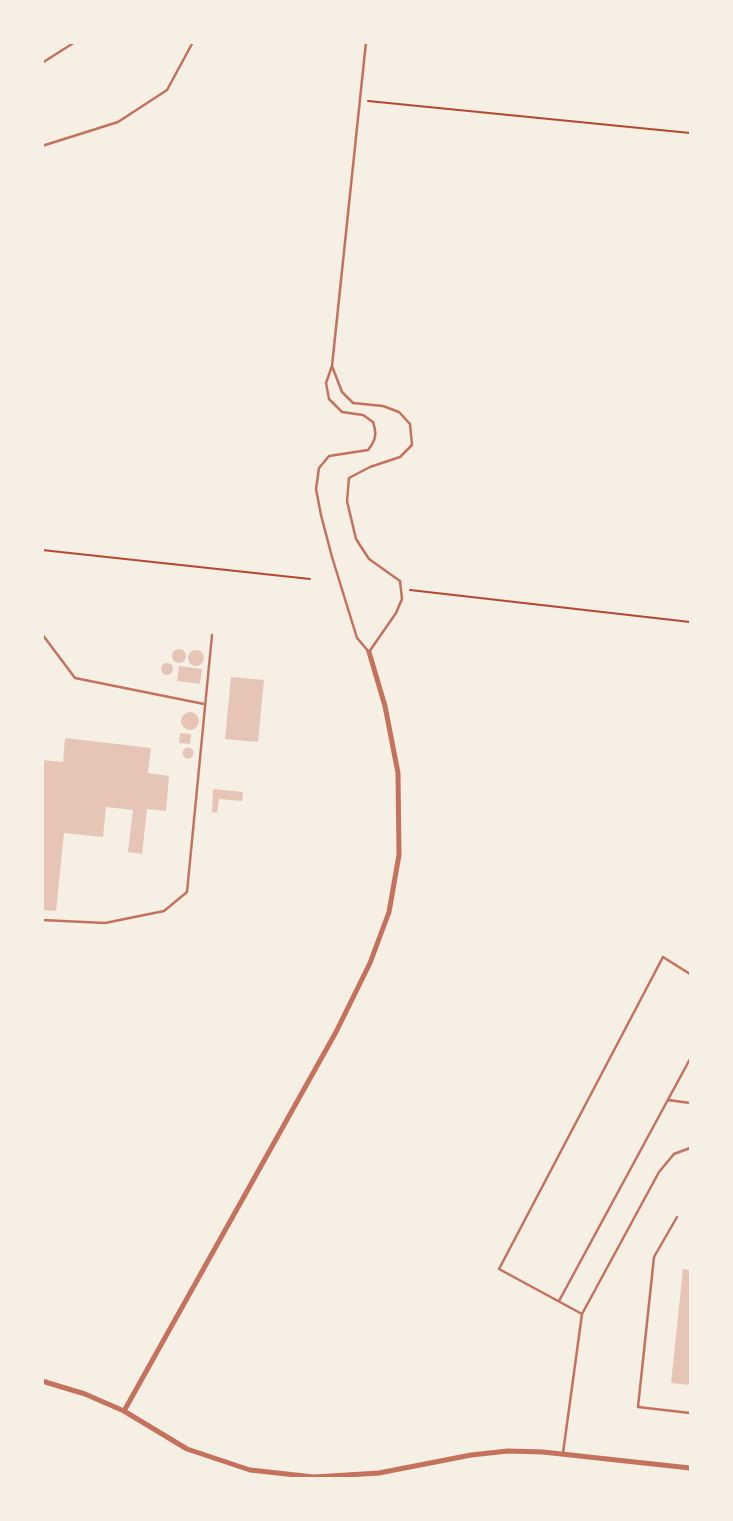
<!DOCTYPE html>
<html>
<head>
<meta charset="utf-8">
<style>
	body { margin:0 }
	#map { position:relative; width:733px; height:1521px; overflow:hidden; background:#f6efe4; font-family:"Work Sans",sans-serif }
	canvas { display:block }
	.frame { position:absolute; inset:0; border:44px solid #f6efe4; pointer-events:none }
</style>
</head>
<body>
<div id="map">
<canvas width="733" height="1521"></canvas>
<div class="frame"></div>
</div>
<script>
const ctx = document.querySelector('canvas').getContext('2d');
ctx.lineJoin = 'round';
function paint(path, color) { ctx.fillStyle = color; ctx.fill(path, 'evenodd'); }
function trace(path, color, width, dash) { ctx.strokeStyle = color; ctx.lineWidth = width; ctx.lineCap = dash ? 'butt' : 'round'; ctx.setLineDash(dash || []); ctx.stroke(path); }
const building = new Path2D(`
	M172 656a7 7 0 1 1 14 0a7 7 0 1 1-14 0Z
	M188 658a8 8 0 1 1 16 0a8 8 0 1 1-16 0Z
	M161 669a6 6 0 1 1 12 0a6 6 0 1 1-12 0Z
	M179,666L202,669L200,684L177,681Z
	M231,677L264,680L258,742L225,739Z
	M181 721a9 9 0 1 1 18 0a9 9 0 1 1-18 0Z
	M180,733L191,734L190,744L179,743Z
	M65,738L151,748L148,773L169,776L166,811L147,809L142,854L128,852L133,810L106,807L103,837L64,833L56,911L42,910V760L63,762Z
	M182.5 753a5.5 5.5 0 1 1 11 0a5.5 5.5 0 1 1-11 0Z
	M213,789L243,792L242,801L219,799L217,813L212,812Z
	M683,1269L690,1270V1385L671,1383Z`);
const path = new Path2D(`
	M368,101L690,133
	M42,550L310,579
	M410,590L690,622`);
const service = new Path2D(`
	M42,63L75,42
	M42,146L118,122L167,90L193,42
	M332,366L342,392L353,403L383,406L399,412L410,424L412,445L400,457L370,467L349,478L347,501L356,539L369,559L400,581L402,599L396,613L369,652L357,638L332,557L321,515L316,489L319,468L329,456L368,450C376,440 377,434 373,422L363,415L342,412L329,399L326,383L332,366L366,42
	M42,634L75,678L204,704
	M42,920L105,923L164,911L187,892L212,635
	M668,1100L690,1103
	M677,1217L654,1257L638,1407L690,1413
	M559,1301L690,1059
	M582,1314L659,1172L674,1154L690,1148
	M563,1453L582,1314L499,1269L663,957L690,974`);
const minor = new Path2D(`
	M42,1381L85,1394L124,1411L187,1449L250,1470L314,1477L379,1473L471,1455L508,1451L543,1452L690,1468
	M124,1411L336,1032L370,963L389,912L399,855L398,773L385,706L369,652`);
paint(building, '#e6c5b7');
trace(path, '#b5482f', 2);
trace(service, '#c5725c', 2.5);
trace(minor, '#c5725c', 5);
</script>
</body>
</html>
